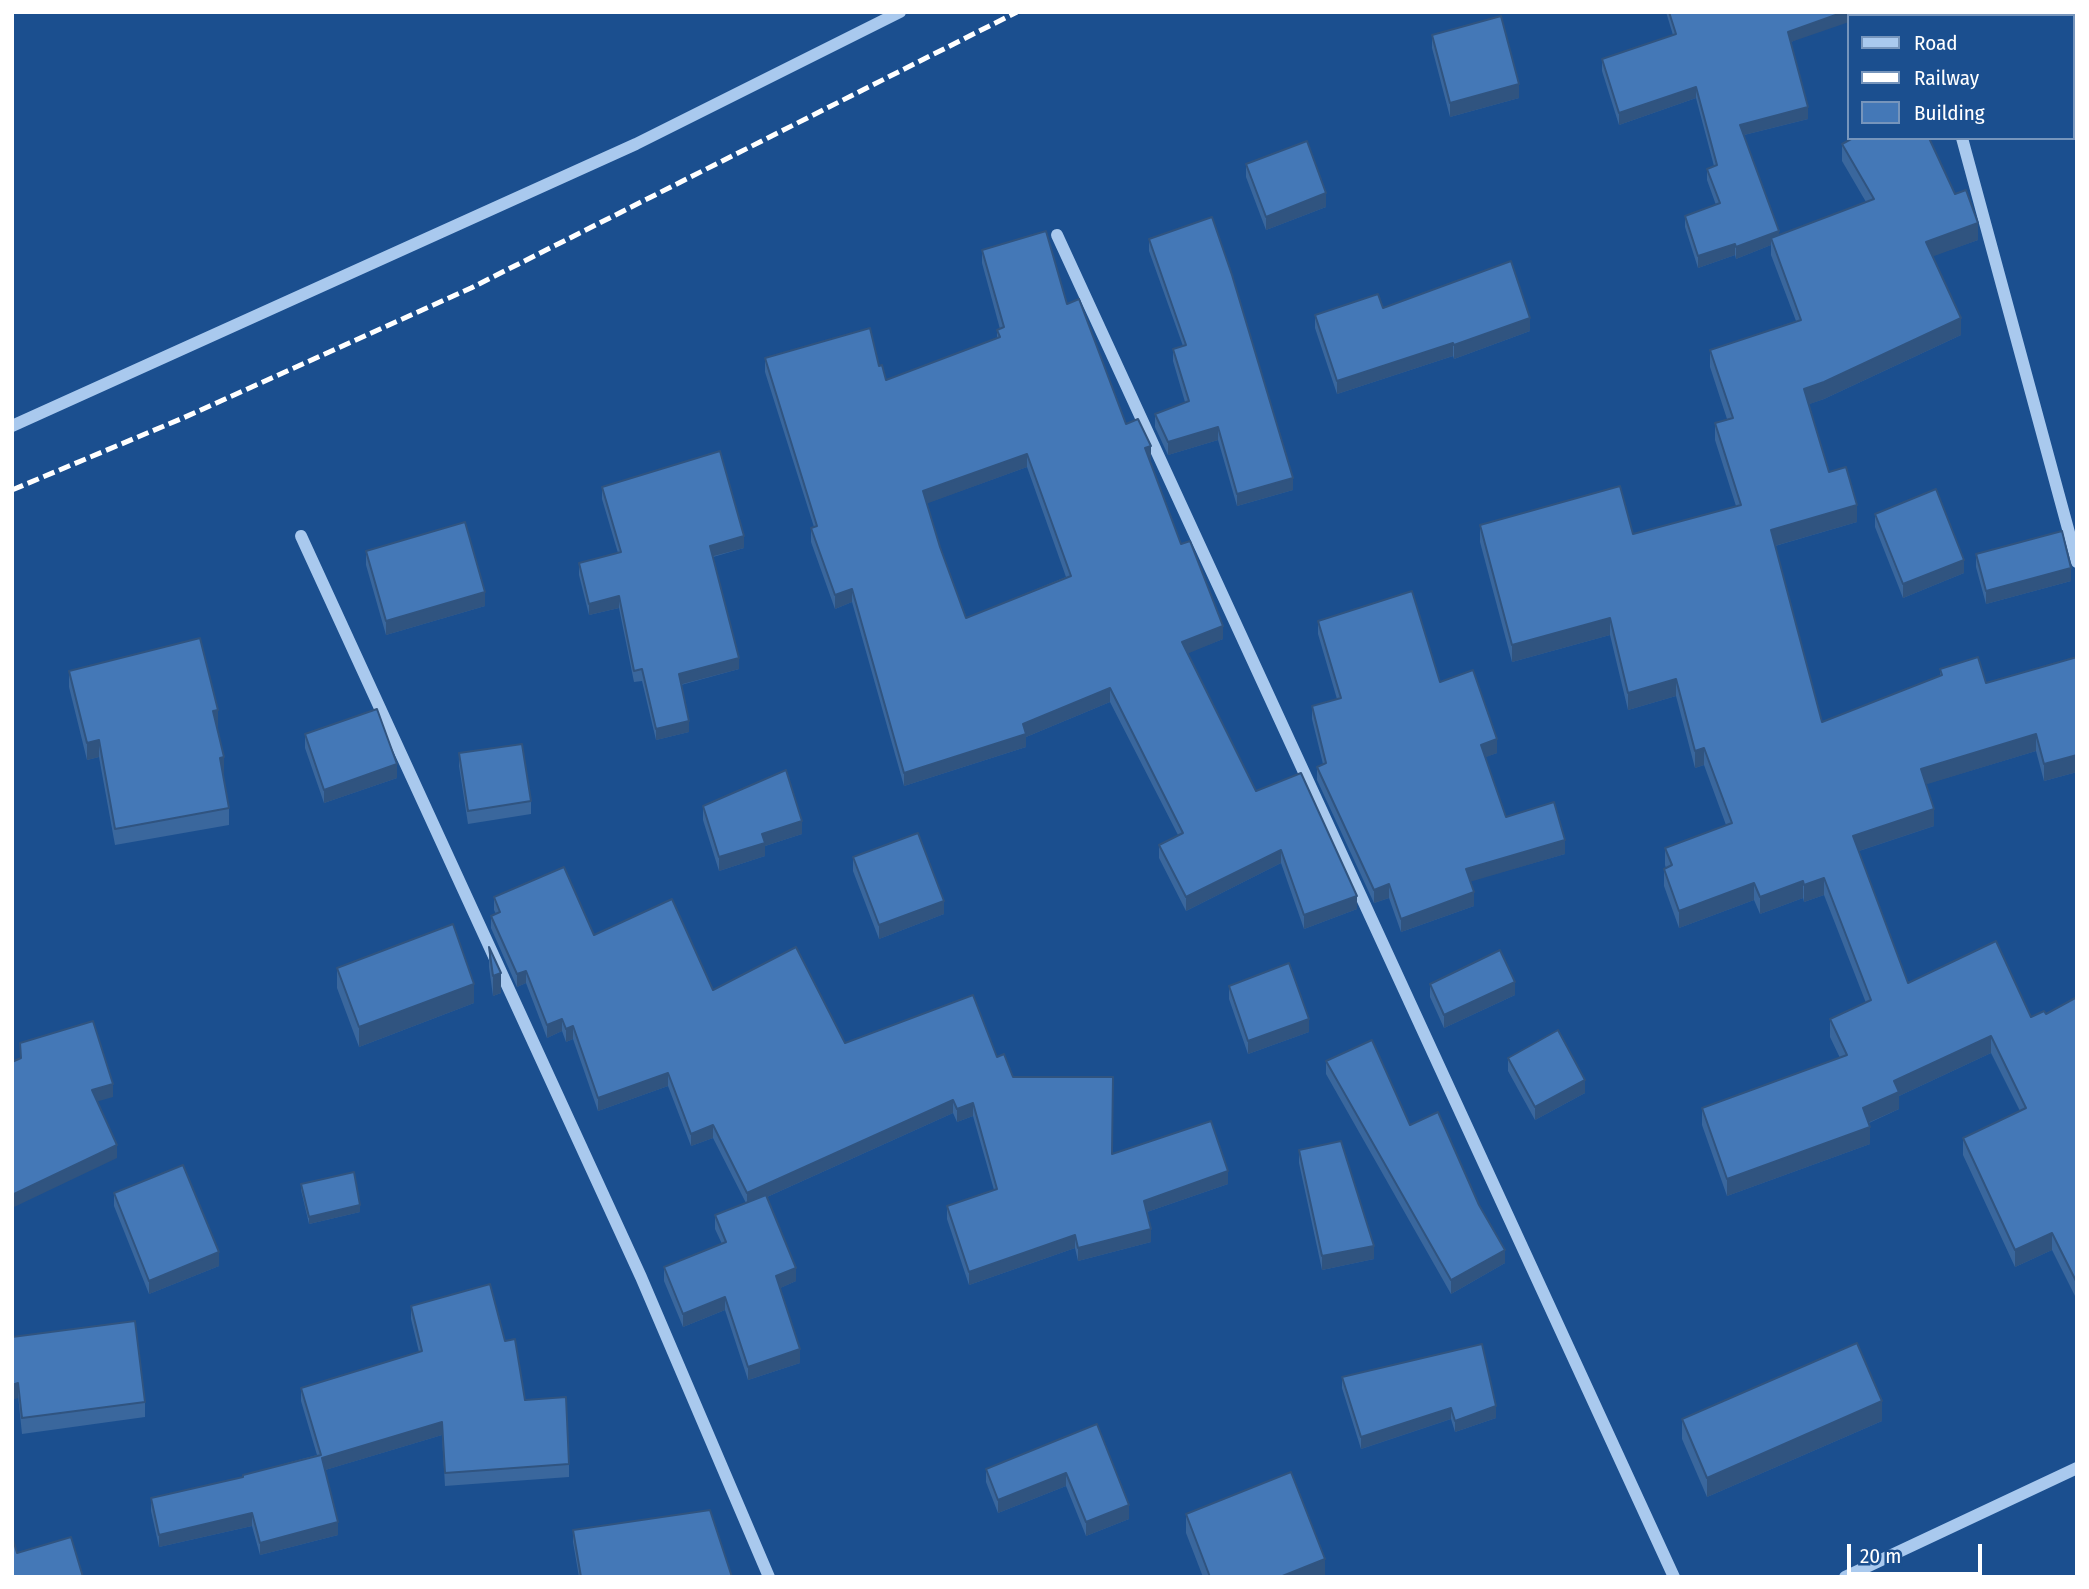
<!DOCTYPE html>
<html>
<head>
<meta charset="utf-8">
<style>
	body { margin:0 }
	#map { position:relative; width:2089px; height:1589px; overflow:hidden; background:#1b4f8f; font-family:"Fira Sans Condensed",sans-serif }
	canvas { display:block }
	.frame { position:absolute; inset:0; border:14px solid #fff; pointer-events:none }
	.legend { position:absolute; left:1847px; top:14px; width:228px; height:126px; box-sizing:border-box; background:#1b4f8f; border:2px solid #7695bc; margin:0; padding:9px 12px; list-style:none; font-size:21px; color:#fff }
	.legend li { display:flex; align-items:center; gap:14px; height:35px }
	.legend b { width:35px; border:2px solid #7695bc }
	.scale { position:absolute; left:1847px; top:1544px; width:135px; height:32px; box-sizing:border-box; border:4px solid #fff; border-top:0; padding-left:9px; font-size:21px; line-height:24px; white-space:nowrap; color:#fff; -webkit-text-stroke:5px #1b4f8f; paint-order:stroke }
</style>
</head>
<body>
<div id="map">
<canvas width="2089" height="1589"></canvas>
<div class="frame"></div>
<ul class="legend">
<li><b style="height:9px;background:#a9c9ee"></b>Road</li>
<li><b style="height:9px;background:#fff"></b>Railway</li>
<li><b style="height:19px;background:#4478b7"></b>Building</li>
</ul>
<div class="scale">20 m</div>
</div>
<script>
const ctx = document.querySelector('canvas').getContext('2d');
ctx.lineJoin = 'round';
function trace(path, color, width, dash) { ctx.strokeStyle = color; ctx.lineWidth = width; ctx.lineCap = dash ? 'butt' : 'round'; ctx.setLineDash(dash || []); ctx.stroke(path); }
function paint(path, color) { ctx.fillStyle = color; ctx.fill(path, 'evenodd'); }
const minor = new Path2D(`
	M1962,138L2077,562
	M1057,235L1674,1577
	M12,426L636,144L900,12
	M301,536L641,1277L769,1577
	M1845,1577L2077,1468`);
const rail = new Path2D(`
	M12,490L183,418L471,288L1017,12`);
const wall = new Path2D(`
	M1666,12H1928L2054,16H1849L1791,42L1808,119L1744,135L1779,235L1866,202L1842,161V144L1955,194L1978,240L1932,256L1961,335L1824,399L1809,404L1829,472L1857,522L1775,546L1822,722L1940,676V669L1986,683L2077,657V772L2044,781L2036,751L1926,784L1934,826L1859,851L1908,983L2031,1017L2046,1014L2077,997V1300L2052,1250L2015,1267L1963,1155V1138L2020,1111L1991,1053L1899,1096V1109L1869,1123L1870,1144L1727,1196L1702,1125V1108L1840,1058L1830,1037V1019L1866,1003L1824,895L1804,902L1803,898L1760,914L1754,900L1679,928L1664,886V869L1666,868L1665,865V848L1726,825L1704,765L1695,768L1676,696L1628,710L1610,635L1512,662L1480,542V525L1633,534L1736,506L1715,440V423L1727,419L1710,367V350L1796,321L1771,255V245L1736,259L1735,255L1698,268L1685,227V216L1716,205L1707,180V169L1714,166L1696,98L1619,125L1602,71V59L1673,35Z
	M1432,35L1519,98L1450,117L1432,48Z
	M1246,164L1326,207L1266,230L1246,177Z
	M1149,239L1293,490L1237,506L1218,440L1168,455L1155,427V414L1185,402L1173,361V349L1183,346L1149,251Z
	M982,250L1067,304L1126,424L1151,460H1150L1181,544L1223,639L1187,653L1256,791L1357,909L1304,929L1281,863L1186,911L1159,858V845L1178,835L1110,702L1026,737V747L904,786L852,602L835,609L811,542V528L814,527L765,372V358L879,366L886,380L997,338V330L1000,329L982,263ZM1027,467L1066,577L966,618L940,547L927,503Z
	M1383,308L1530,331L1454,359L1453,356L1337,394L1315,328V315Z
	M602,487L744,548L713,557L739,669L681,685L689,732L656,740L642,681L634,682L619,608L589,615L579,575V563L618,553L602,499Z
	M1875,514L1964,573L1903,598L1875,527Z
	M366,551L485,606L386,635L366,565Z
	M1976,554L2071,581L1986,604L1976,567Z
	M1318,621L1440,682L1497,753L1485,757L1506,817L1565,854L1470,881L1474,906L1401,932L1389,898L1374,903L1317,780V767L1323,764L1312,719V706L1337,699L1318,634Z
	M69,671L218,727H217L224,774H223L229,808V825L115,845L99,757L87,760L69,687Z
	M305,734L397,778L324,803L305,748Z
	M459,753L531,801V814L468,824L459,766Z
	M703,806L802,834L765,846V856L719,871L703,820Z
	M853,857L944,914L879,939L853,871Z
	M494,897L594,935L713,990L845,1043L997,1057L1013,1077L1112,1154L1228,1184L1147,1212L1151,1242L1078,1261L1075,1248L969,1285L947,1219V1206L994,1190L973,1116L957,1122L953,1113L767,1197L796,1281L780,1288L800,1363L748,1380L725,1310L683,1327L664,1281V1267L722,1244L715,1229V1215L746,1203L713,1138L691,1146L668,1086L598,1111L573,1039L566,1042L562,1031L547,1038L526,983L517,987L491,928V916L496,914L494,910Z
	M489,947L501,993L493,996L489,967Z
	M337,968L474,1003L359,1047L337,988Z
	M1430,984L1515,995L1444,1028L1430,997Z
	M1229,986L1309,1032L1248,1054L1229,999Z
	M1508,1058L1585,1093L1535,1120L1508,1071Z
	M1326,1061L1505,1263L1451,1294L1326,1074Z
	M1299,1150L1374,1259L1322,1270L1299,1163Z
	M301,1184L360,1212L309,1224L301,1190Z
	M114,1193L219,1266L149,1294L114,1206Z
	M411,1306L505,1341L525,1400L569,1464V1477L445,1486L442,1435L325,1470L338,1535L260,1555L252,1526L159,1547L151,1511V1498L243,1478V1475L317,1455L301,1401V1388L419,1352L411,1319Z
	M12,1337L145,1402V1417L22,1434Z
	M1342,1377L1496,1418L1455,1432L1451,1419L1361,1449L1342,1388Z
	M1682,1419L1882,1421L1707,1497L1682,1439Z
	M1097,1424L1129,1519L1086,1536L1066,1486L998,1513L986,1482V1469Z
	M1186,1514L1325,1577H1203L1186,1533Z
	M573,1530L732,1577H579L573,1542Z`);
const shadedWall = new Path2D(`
	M1844,12H1853V16H1849V22L1788,43V32Z
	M1519,84V98L1450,117V103Z
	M1696,87V98L1619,125V113Z
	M1808,107V119L1740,136V125Z
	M1326,193V207L1266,230V217Z
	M1978,223V240L1926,259V242Z
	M1779,231V242L1771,238V245L1736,259V247Z
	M1735,244V255L1698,268V256Z
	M1530,318V331L1454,359V345Z
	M1961,318V335L1824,399L1804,406V389Z
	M1453,343V356L1337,394V381Z
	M1218,427V440L1168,455V442Z
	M1151,446V460L1145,461V448Z
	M1027,454V467L923,505V491Z
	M1293,478V490L1237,506V494Z
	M1857,505V522L1771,547V530Z
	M744,536V548L710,557V546Z
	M1964,560V573L1903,598V584Z
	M2071,568V581L1986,604V591Z
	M852,589V602L835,609V595Z
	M485,592V606L386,635V621Z
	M619,596V608L589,615V604Z
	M1610,618V635L1512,662V645Z
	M1223,626V639L1182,656V642Z
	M739,658V669L679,685V674Z
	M1676,679V696L1628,710V693Z
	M1110,688V702L1026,737V747L904,786V773Z
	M218,710V727L213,728V711Z
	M689,721V732L656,740V729Z
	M2036,734V751L1921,786V769Z
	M1497,739V753L1481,759V745Z
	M99,740V757L87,760V743Z
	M1704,748V765L1695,768V751Z
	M2077,755V772L2044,781V764Z
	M224,757V774L220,775V758Z
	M397,764V778L324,803V790Z
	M1934,809V826L1853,853V836Z
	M802,821V834L765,846V856L719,871V857L762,834Z
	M1565,840V854L1466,883V869Z
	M1281,850V863L1186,911V897Z
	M1824,878V895L1804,902V885Z
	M1803,881V898L1760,914V897Z
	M1754,883V900L1679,928V911Z
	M1389,884V898L1374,903V890Z
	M1474,892V906L1401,932V919Z
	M1357,896V909L1304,929V915Z
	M944,901V914L879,939V925Z
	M526,971V983L517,987V974Z
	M501,973V993L493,996V976Z
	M1515,982V995L1444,1028V1015Z
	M474,984V1003L359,1047V1027Z
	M562,1019V1031L547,1038V1025Z
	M1309,1019V1032L1248,1054V1041Z
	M573,1026V1039L566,1042V1029Z
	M1991,1036V1053L1899,1096V1109L1863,1125V1108L1894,1081Z
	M668,1073V1086L598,1111V1098Z
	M1585,1080V1093L1535,1120V1107Z
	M113,1084V1097L92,1103V1090Z
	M953,1100V1113L747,1206V1193Z
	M973,1103V1116L957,1122V1109Z
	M713,1125V1138L691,1146V1134Z
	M1870,1127V1144L1727,1196V1179Z
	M117,1145V1158L12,1208V1195Z
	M1228,1171V1184L1144,1213V1201Z
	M360,1205V1212L309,1224V1217Z
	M1151,1229V1242L1078,1261V1248Z
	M2052,1233V1250L2015,1267V1250Z
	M1075,1235V1248L969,1285V1272Z
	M1374,1246V1259L1322,1270V1256Z
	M1505,1250V1263L1451,1294V1280Z
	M219,1252V1266L149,1294V1281Z
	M796,1268V1281L776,1290V1276Z
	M725,1297V1310L683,1327V1314Z
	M800,1349V1363L748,1380V1367Z
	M18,1383V1398L12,1400V1385Z
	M1882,1401V1421L1707,1497V1478Z
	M1496,1406V1418L1455,1432V1421Z
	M1451,1408V1419L1361,1449V1437Z
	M442,1422V1435L322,1471V1458Z
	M1066,1473V1486L998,1513V1500Z
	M1129,1505V1519L1086,1536V1522Z
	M252,1513V1526L159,1547V1535Z
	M338,1522V1535L260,1555V1543Z
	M1325,1559V1577H1280Z`);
const building = new Path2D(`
	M1669,12H1844L1788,32L1808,107L1740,125L1779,231L1736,247L1735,244L1698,256L1685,216L1720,203L1707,169L1717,165L1696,87L1619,113L1602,59L1676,34Z
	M1855,12H2053L2054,16H1856Z
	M1501,16L1519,84L1450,103L1432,35Z
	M1853,138H1929L1955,194L1966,190L1978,223L1926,242L1961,318L1824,382L1804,389L1829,472L1846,467L1857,505L1771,530L1822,722L1942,675L1940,669L1978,657L1986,683L2077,657V755L2044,764L2036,734L1921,769L1934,809L1853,836L1908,983L1996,941L2031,1017L2044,1011L2046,1014L2077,997V1283L2052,1233L2015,1250L1963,1138L2026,1108L1991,1036L1894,1081L1899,1092L1863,1108L1870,1127L1727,1179L1702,1108L1847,1055L1830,1019L1871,1000L1824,878L1804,885L1803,881L1760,897L1754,883L1679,911L1664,869L1672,865L1665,848L1732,823L1704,748L1695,751L1676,679L1628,693L1610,618L1512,645L1480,525L1620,486L1633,534L1741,505L1715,423L1733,418L1710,350L1801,320L1771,238L1874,199L1842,144Z
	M1307,141L1326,193L1266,217L1246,164Z
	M1212,217L1232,275L1293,478L1237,494L1218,427L1168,442L1155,414L1189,401L1173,349L1186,345L1149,239Z
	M1046,231L1067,304L1079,299L1126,424L1138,419L1151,446L1145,448L1181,544L1190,541L1223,626L1182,642L1256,791L1301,773L1357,896L1304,915L1281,850L1186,897L1159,845L1183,833L1110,688L1023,724L1026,734L904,773L852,589L835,595L811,528L817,526L765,358L870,328L879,366L882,365L886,380L1000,337L997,330L1004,327L982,250ZM1027,454L1071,576L966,618L940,547L923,491Z
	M1511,261L1530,318L1454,345L1453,343L1337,381L1315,315L1378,294L1383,308Z
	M720,451L744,536L710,546L739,658L679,674L689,721L656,729L642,669L634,671L619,596L589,604L579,563L621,552L602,487Z
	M1936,489L1964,560L1903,584L1875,514Z
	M465,522L485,592L386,621L366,551Z
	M2062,531L2071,568L1986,591L1976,554Z
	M1412,591L1440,682L1473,670L1497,739L1481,745L1506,817L1554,802L1565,840L1466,869L1474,892L1401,919L1389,884L1374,890L1317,767L1326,763L1312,706L1341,698L1318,621Z
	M200,638L218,710L213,711L224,757L220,758L229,808L115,829L99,740L87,743L69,671Z
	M377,709L397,764L324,790L305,734Z
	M522,744L531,801L468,811L459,753Z
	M786,770L802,821L762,834L765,843L719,857L703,806Z
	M918,833L944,901L879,925L853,857Z
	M564,867L594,935L672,899L713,990L796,947L845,1043L973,995L997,1057L1004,1054L1013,1077H1113L1112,1154L1211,1121L1228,1171L1144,1201L1151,1229L1078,1248L1075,1235L969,1272L947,1206L997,1189L973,1103L957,1109L953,1100L747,1193L713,1125L691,1134L668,1073L598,1098L573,1026L566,1029L562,1019L547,1025L526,971L517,974L491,916L500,912L494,897Z
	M453,924L474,984L359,1027L337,968Z
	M489,947L501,973L493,976Z
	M1500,950L1515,982L1444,1015L1430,984Z
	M1289,963L1309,1019L1248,1041L1229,986Z
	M93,1021L113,1084L92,1090L117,1145L12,1195V1062L21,1058L20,1043Z
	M1558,1030L1585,1080L1535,1107L1508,1058Z
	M1372,1040L1410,1125L1438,1112L1479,1205L1505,1250L1451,1280L1326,1061Z
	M1341,1141L1374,1246L1322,1256L1299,1150Z
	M183,1165L219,1252L149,1281L114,1193Z
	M354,1172L360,1205L309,1217L301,1184Z
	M766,1195L796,1268L776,1276L800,1349L748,1367L725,1297L683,1314L664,1267L726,1242L715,1215Z
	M490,1284L505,1341L515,1339L525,1400L566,1397L569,1464L445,1473L442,1422L322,1458L338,1522L260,1543L252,1513L159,1535L151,1498L243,1477V1475L321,1455L301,1388L422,1351L411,1306Z
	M135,1321L145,1402L22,1418L18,1383L12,1385V1337Z
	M1857,1343L1882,1401L1707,1478L1682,1419Z
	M1482,1344L1496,1406L1455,1421L1451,1408L1361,1437L1342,1377Z
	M1097,1424L1129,1505L1086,1522L1066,1473L998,1500L986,1469Z
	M1291,1472L1325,1559L1280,1577H1210L1186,1514Z
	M710,1510L732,1577H581L573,1530Z
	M12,1536L17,1553L71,1537L83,1577H12Z`);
trace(minor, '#a9c9ee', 12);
trace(rail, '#fff', 5, [12, 5]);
paint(wall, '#3a679d');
paint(shadedWall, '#305480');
paint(building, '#4478b7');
trace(building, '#305480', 2);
</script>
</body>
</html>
